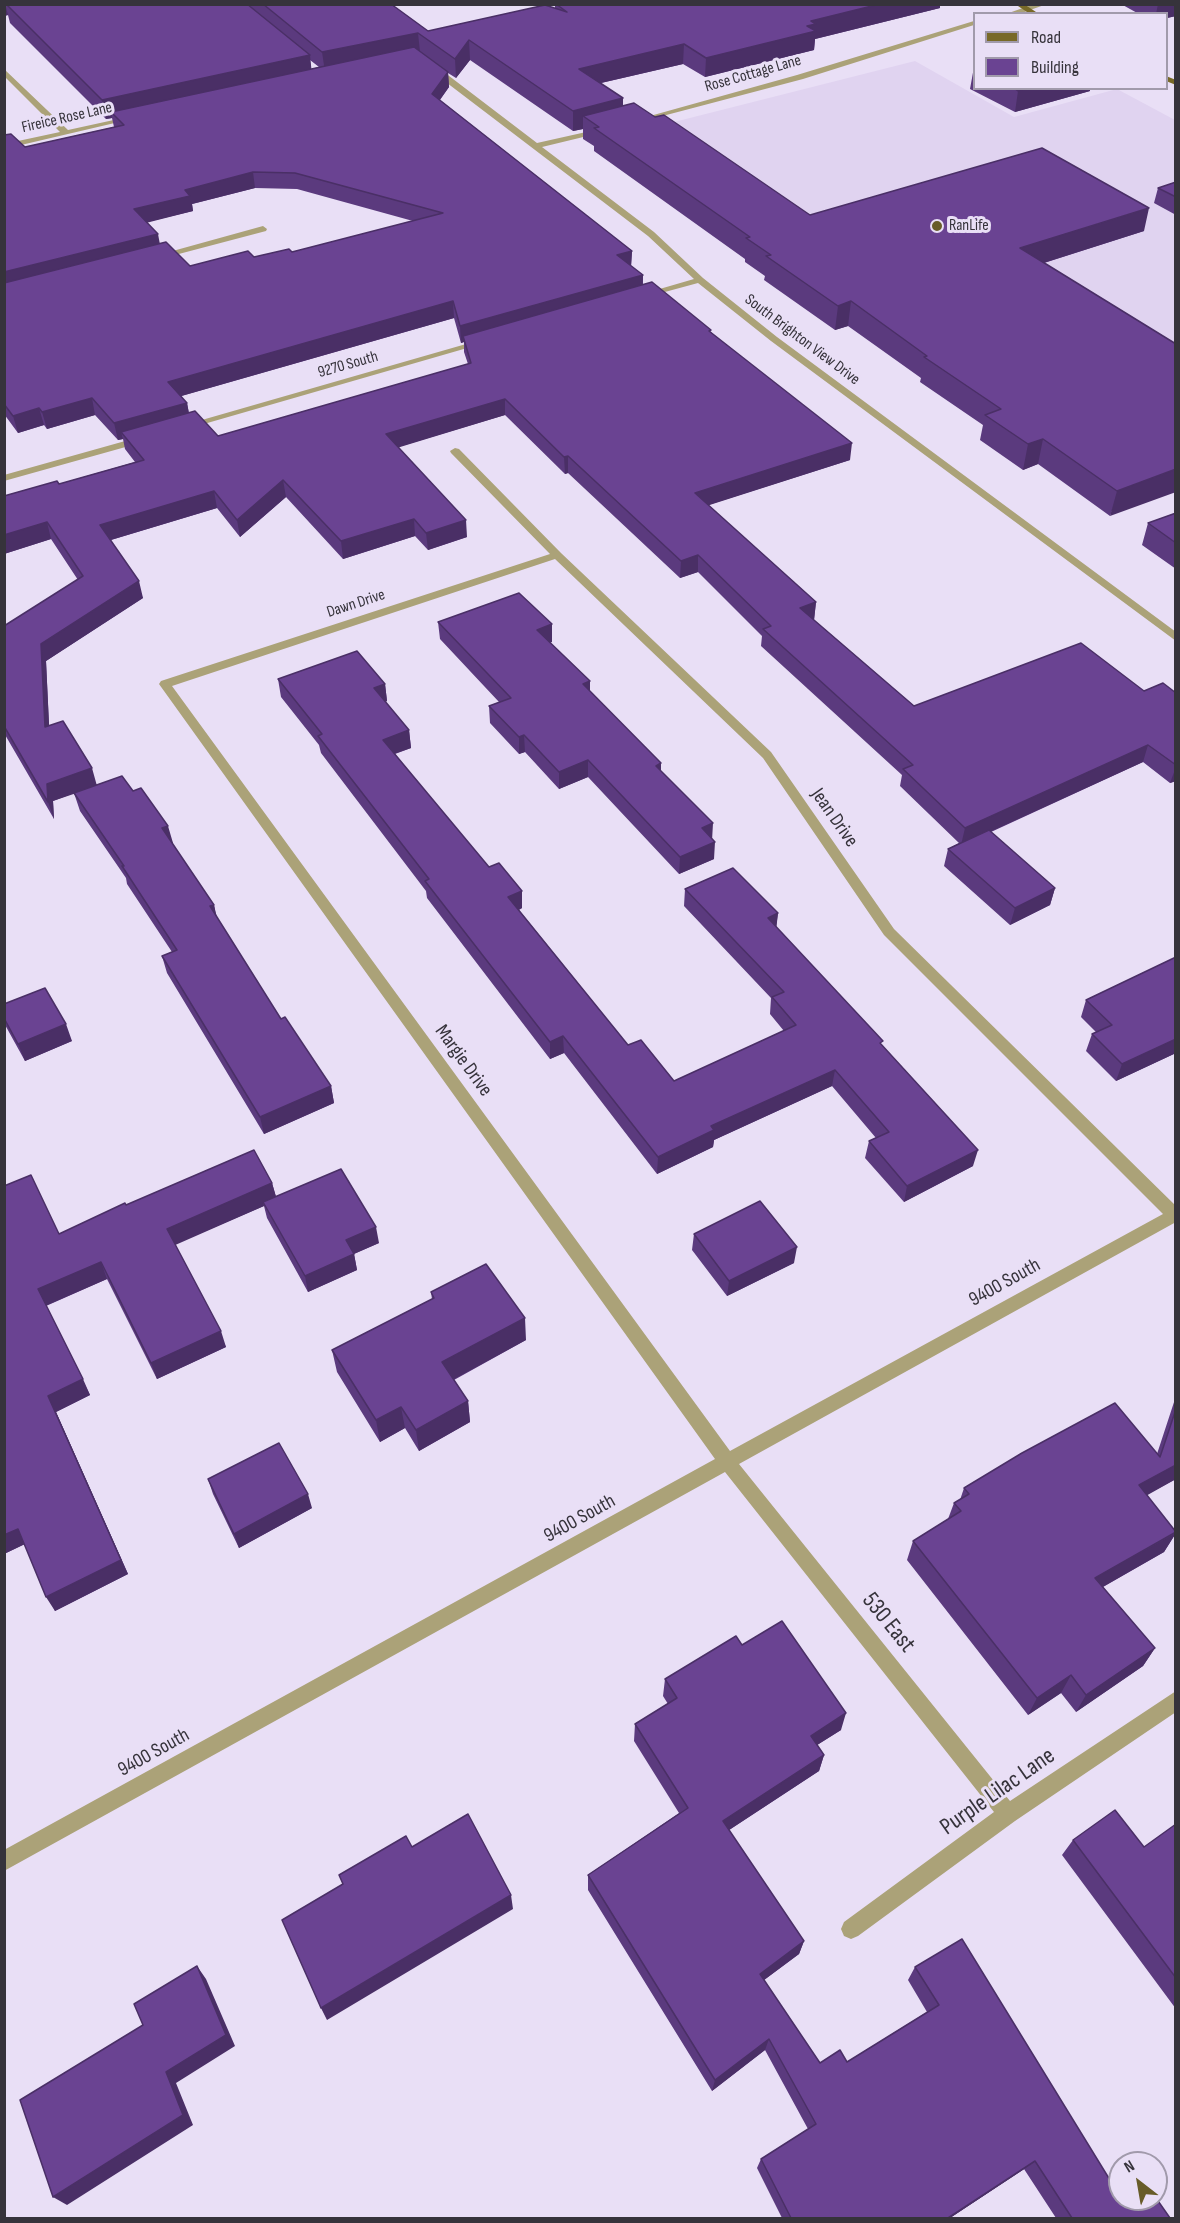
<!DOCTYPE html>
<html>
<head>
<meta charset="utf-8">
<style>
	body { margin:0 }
	#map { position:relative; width:1180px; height:2223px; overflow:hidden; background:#e9dff6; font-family:"Sofia Sans Condensed",sans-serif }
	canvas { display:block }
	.frame { position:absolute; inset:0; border:6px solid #36333b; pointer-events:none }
	.legend { position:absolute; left:973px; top:12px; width:195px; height:78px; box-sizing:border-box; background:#e9dff6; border:2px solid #a19aab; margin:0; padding:8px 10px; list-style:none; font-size:18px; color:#36333b }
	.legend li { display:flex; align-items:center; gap:12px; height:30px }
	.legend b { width:30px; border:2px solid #a19aab }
	.north { position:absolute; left:1108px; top:2151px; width:60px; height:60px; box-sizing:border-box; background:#e9dff6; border:2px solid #a19aab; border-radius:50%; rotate:329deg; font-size:16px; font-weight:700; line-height:24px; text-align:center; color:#36333b }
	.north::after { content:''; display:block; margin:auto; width:21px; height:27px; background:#685c29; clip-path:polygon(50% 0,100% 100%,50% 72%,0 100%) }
</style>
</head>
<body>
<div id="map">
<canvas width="1180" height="2223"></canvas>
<div class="frame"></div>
<ul class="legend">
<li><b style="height:8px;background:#786927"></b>Road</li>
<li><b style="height:16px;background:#6a4392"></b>Building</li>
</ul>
<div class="north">N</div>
</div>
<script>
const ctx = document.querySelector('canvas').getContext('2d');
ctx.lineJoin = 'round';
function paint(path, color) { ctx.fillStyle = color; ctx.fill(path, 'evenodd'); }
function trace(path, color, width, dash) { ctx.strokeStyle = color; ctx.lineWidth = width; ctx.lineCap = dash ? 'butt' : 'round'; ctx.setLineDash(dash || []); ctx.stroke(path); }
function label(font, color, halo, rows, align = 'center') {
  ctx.font = font + ' "Sofia Sans Condensed",sans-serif'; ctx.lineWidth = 6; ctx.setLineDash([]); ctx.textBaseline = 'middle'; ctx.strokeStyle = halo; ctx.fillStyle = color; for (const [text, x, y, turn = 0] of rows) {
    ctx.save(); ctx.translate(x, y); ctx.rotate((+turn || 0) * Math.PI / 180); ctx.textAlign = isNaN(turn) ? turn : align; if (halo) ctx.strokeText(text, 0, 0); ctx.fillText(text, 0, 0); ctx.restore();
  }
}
const built = new Path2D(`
	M915,61L1014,117L1117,89L1175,120V462L674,122Z`);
const minor = new Path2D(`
	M1034,4H1047L1019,14H1006Z
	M974,21V25L803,79L636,123L632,121L797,75Z
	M430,66H436L537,143L604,128V132L542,147L654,232L703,278L777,337L1176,632V641L771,341L698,283L639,299V295L694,279L648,236L430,70Z
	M4,69L68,130L132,116L136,118L4,149V144L60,132L4,76Z
	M263,226L267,229L266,231L156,260L151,257Z
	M480,340L488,342L190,428L181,426Z
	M143,436L148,439L147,441L4,481V475Z
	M455,448L459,449L561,553L771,752L894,929L1176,1206V1222L739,1464L1010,1801L1176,1691V1712L1015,1821L858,1936L851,1939L844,1936L841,1929L844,1922L994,1812L725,1472L4,1871V1850L715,1459L159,684L161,681L550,554L451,453L450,451ZM555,559L763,758L884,935L1163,1214L730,1451L172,686Z`);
const major = new Path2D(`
	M1015,4H1024L1039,14H1030Z
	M1166,76L1176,80V85L1166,81Z`);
const wall = new Path2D(`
	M4,4H391L428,31L555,8V4H940V8L815,39L814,50L705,77L683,64L601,83L623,106L655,117L810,215L1144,231L1044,263L1176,344L1110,516L1038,464L1023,470L980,440L983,425L920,382L921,378L848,326L835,330L764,280L765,276L745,262V259L594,151V146L583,139V129L573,131L470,60L456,78L448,73L449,87L440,100L632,251L631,266L643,275V285L711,332L850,460L708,505L816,602L814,620L914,706L1144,691L1176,693V781L1170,783L1143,762L991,832L1055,888L1050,905L1010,925L944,866L948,849L959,843L900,786L902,775L761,646L762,636L698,572L680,578L568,473L565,474L505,415L398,447L467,537L428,550L415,536L343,559L286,497L240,537L217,508L111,540L143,598L46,661L49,726L97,785L173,843H172L214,905L216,916L281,1019L331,1086L334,1103L264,1134L167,973L162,956L172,952L127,884L126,878L80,811L74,793L53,801L54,819L4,733V626L78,580L51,539L4,554V496L59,484L135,462L125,449L123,439L118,440L95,415L47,429L44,425L18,433L4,414V130L5,134L25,147L114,127L112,118L106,119L10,23L8,15L4,16ZM310,60L319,67L311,69ZM255,188L297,189L413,221L292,252L190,266L160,244L147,222L193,211L192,204ZM454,318L461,343L464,342V352L468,364L218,436L189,413L187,403L181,396Z
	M1121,4H1176V16L1167,18V14H1139Z
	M974,67L975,88H1090V91L1015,112L970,89Z
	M1176,182V215L1154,203L1158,188Z
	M1176,513V569L1142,545L1148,523Z
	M438,622L552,624V642H550L590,691L661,771L712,838L714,859L679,874L588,777L559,789L525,752L519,754L490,723L489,706L499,702L440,639Z
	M278,679L385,684L387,701L385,702L409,730L411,748L395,754L522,908L519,910L628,1045L674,1081L784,1031L770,1014L771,998L684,906L685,889L778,913L776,927L882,1046L973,1166L904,1202L865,1158L869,1141L876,1138L832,1086L714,1140L713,1147L657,1174L564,1053L550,1059L427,898L426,891L321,753L319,745L281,697Z
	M1176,957V1053L1116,1081L1086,1051L1092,1034L1096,1032L1081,1017L1086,1000Z
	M4,1004L72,1041L25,1061L4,1023Z
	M272,1183L276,1197L379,1243L354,1254L357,1270L308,1292L267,1218L264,1206L175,1244L226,1347L157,1379L107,1279L46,1306L90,1395L56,1412L128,1574L55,1611L25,1544L4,1554V1186L59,1234L126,1205Z
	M694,1234L794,1263L727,1296L692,1250Z
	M431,1292L526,1340L454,1380L468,1401L470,1422L419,1451L405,1428L380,1442L337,1372L332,1350L432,1299Z
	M1176,1396V1479L1146,1495L1176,1533L1164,1552L1103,1587L1155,1648L1143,1666L1076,1712L1061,1693L1028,1715L907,1560L913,1541L948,1519L954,1503L960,1500L964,1488L1157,1454Z
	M208,1479L312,1508L239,1548L213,1494Z
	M742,1645L841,1730L817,1745L824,1755L819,1771L729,1830L804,1941L799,1954L764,1980L820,2063L847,2062L927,2012L908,1980L915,1967L1110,2179L1120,2171V2199L1170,2218H1056L1024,2169L950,2218H782L757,2168L761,2159L808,2129L765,2050L712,2091L588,1890V1875L679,1813L634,1741L635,1724L668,1704L663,1696L665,1679Z
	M1176,1824V2009L1062,1855L1073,1840L1144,1847Z`);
const shadedWall = new Path2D(`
	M4,4H5L8,15L4,16Z
	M880,4H940V8L815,39L814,50L705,77L706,58L807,26L811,21Z
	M1158,4H1176V16L1167,18V14H1156Z
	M418,33L420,52L325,72L322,52Z
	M469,40L470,60L456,78L455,59Z
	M684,44L683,64L579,88V69Z
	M310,55L312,75L111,112L112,118L106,119L102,100Z
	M448,72L449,87L433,109L432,94Z
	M1026,88H1090V91L1015,112L1018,91Z
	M623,98V118L583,116V129L573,131V111Z
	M253,172L255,188L192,204L193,211L138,225L134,209L185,190Z
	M1149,208L1144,231L1015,272L1020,248Z
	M158,234L161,250L4,290V272Z
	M632,251L631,267L617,255Z
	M643,275L642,291L463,336L464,342L461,343L460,326Z
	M453,301L454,318L171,399L168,382Z
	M851,301L848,326L835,330L838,306Z
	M92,398L95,415L47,429L42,412Z
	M505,399V415L387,451L386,434Z
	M187,403L190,420L121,432L123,439L118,440L114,423Z
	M39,408L44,425L18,433L13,416Z
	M1043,439L1038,464L1023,470L1028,444Z
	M852,443L850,460L694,510L695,493Z
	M568,456V473L565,474L564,457Z
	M1176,469V492L1110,516L1117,491Z
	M283,480L286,497L240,537L237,520Z
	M214,491L217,508L104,542L100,525Z
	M414,519L415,536L343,559L341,541Z
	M466,520L467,537L428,550L426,533Z
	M47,522L51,539L4,554V535Z
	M698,555V572L680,578L681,561Z
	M139,581L143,598L46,661L50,744L45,727L41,644Z
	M816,602L814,620L800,608Z
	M552,624V642L538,647L537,630Z
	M590,681V699L583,684Z
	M385,684L387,701L376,705L374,688Z
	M409,730L411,748L385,757L383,740Z
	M524,735L525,752L519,754V737Z
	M1148,745L1143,762L961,845L965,828Z
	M588,760V777L559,789V772Z
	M661,763V781L656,766Z
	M1176,767V781L1170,783Z
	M92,768L97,786L53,801L54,819L48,802L47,784Z
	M713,823L712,841L702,828Z
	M168,826L173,843L166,846L162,828Z
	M715,842L714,859L679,874L680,857Z
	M1055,888L1050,905L1010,925L1015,908Z
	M522,891V908L509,914L508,897Z
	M214,905L218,922L210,906Z
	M778,913L776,931L768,918Z
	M66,1024L72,1041L25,1061L18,1044Z
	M563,1036L564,1053L550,1059V1042Z
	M1176,1039V1053L1116,1081L1122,1064Z
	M835,1070L832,1086L714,1140L713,1147L657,1174L658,1157L711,1126Z
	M331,1086L334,1103L264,1134L260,1117Z
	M978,1150L973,1166L904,1202L907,1186Z
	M272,1183L277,1200L263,1202L264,1206L173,1246L167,1229Z
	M376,1227L379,1243L349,1256L346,1240Z
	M797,1247L794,1263L727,1296L729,1281Z
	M354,1254L357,1270L308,1292L305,1276Z
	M101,1262L107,1279L45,1306L38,1289Z
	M525,1318L526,1340L445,1384L442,1362Z
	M221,1331L226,1347L157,1379L151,1363Z
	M83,1379L90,1395L56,1412L128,1574L55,1611L46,1597L48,1396Z
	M468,1401L470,1422L419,1451L416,1430Z
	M401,1407L405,1428L380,1442L376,1420Z
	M1176,1465V1479L1128,1506L1139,1485Z
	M308,1494L312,1508L239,1548L234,1534Z
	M18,1529L27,1543L4,1554V1535Z
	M1176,1533L1164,1552L1085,1597L1095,1578Z
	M1155,1648L1143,1666L1076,1712L1086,1695Z
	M1071,1675L1061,1693L1028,1715L1037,1698Z
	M846,1713L841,1730L806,1752L811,1736Z
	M824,1755L819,1771L720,1836L723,1821Z
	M511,1895L513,1909L327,2020L321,2008Z
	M804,1941L799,1954L756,1986L760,1974Z
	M197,1966L206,1979L235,2046L176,2083L193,2125L67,2205L53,2197L166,2072Z
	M769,2039L765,2050L712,2091L715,2080Z
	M1035,2161L1024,2169L950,2218H948Z`);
const building = new Path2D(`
	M6,4H247L310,55L102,100Z
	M263,4H391L428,31L545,5L567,12L556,4H880L811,21L816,24L807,26L816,31L706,58L684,44L579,69L623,98L573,111L469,40L455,59L418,33L322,52Z
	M414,47L448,72L432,94L632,251L617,255L643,275L460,326L453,301L168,382L187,403L114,423L92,398L42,412L39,408L13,416L4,404V283L166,242L190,266L248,251L254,257L289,249L292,252L443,213L295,173L253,172L185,190L190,196L134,209L158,234L4,272V135L11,134L25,147L124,125L111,112Z
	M1014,88H1026L1018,91Z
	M634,103L655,117L664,115L810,215L1042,148L1149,208L1020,248L1176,344V469L1117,491L1043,439L1028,444L985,415L1001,409L924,357L927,356L851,301L838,306L766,256L771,255L746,238L750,237L594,128L599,127L583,116Z
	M1176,182V197L1158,188Z
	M652,282L711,330L709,331L852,443L695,493L816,602L800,608L914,706L1081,643L1144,691L1163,683L1176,693V765L1148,745L965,828L903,769L913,765L763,629L771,626L698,555L681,561L568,456L564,457L505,399L386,434L466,520L426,533L414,519L341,541L283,480L237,520L214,491L100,525L139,581L41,644L45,727L63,721L92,768L47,784L48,802L4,726V626L83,576L47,522L4,535V496L57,481L59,484L144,460L121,432L195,411L218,436L471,363L463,336Z
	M1176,513V543L1148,523Z
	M519,593L552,624L537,630L590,681L583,684L661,763L656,766L713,823L702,828L715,842L680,857L588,760L559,772L524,735L519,737L489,706L511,698L438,622Z
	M357,651L385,684L374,688L409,730L383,740L489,867L499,863L522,891L508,897L628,1045L641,1040L674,1081L796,1025L772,997L784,992L685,889L733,868L778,913L768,918L883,1041L880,1043L978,1150L907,1186L869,1141L889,1132L835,1070L711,1126L714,1130L658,1157L563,1036L550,1042L425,881L429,879L318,736L322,734L278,679Z
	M122,776L133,791L141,788L168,826L162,828L214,905L210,906L281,1019L285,1017L331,1086L260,1117L162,956L177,950L122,866H124L74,793Z
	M989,830L1055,888L1015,908L948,849Z
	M1176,957V1039L1122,1064L1092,1034L1112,1025L1086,1000Z
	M45,988L66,1024L18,1044L4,1018V1004Z
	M254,1150L272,1183L167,1229L221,1331L151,1363L101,1262L38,1289L83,1379L48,1396L121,1560L46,1597L18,1529L4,1535V1186L31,1175L59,1234L125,1203L126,1205Z
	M341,1169L376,1227L346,1240L354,1254L305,1276L263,1202Z
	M760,1201L797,1247L729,1281L694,1234Z
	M486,1264L525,1318L442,1362L468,1401L416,1430L401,1407L376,1420L332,1350L434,1298L431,1292Z
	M1115,1403L1160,1457L1176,1409V1465L1139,1485L1176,1532L1095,1578L1155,1648L1086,1695L1071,1675L1037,1698L913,1541L961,1511L954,1503L969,1494L964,1488L1022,1453Z
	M279,1443L308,1494L234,1534L208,1479Z
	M782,1621L846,1713L811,1736L824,1755L723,1821L804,1941L760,1974L820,2063L840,2050L847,2062L939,2005L915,1967L962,1939L1110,2180L1120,2172V2199L1156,2198L1170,2218H1072L1035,2161L948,2218H791L761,2159L816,2124L769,2039L715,2080L588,1875L688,1808L635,1724L677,1698L665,1679L736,1636L742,1645Z
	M1115,1810L1144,1847L1176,1824V1978L1073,1840Z
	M468,1814L511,1895L321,2008L282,1920L343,1884L339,1875L406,1836L412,1847Z
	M197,1966L226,2035L166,2072L183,2115L53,2197L20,2100L143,2025L134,2004Z`);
const markers = [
	[937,226,6,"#685c29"]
];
const farStreetnames = [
	["Rose Cottage Lane",753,74,-16],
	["Fireice Rose Lane",67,118,-13],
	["South Brighton View Drive",802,340,37],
	["9270 South",348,365,-16],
	["Dawn Drive",356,604,-18]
];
const farPoinames = [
	["RanLife",949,226]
];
const streetNames = [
	["Jean Drive",834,818,55],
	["Margie Drive",463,1061,54],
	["9400 South",1005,1283,-29],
	["9400 South",580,1519,-29],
	["9400 South",154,1753,-29]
];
const nearStreetnames = [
	["530 East",888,1623,51],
	["Purple Lilac Lane",998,1792,-35]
];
paint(built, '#e0d3f0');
paint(minor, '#aba278');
paint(major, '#786927');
paint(wall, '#5b3a7e');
paint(shadedWall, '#4a2f66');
paint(building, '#6a4392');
trace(building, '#4a2f66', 1.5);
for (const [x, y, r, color] of markers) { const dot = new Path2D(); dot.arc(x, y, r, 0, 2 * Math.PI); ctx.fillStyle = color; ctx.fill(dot); trace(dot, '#e9dff6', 2); }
label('16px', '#36333b', '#e9dff6', farStreetnames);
label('16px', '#36333b', '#e9dff6', farPoinames, 'left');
label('20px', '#36333b', '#e9dff6', streetNames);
label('24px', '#36333b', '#e9dff6', nearStreetnames);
</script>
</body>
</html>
